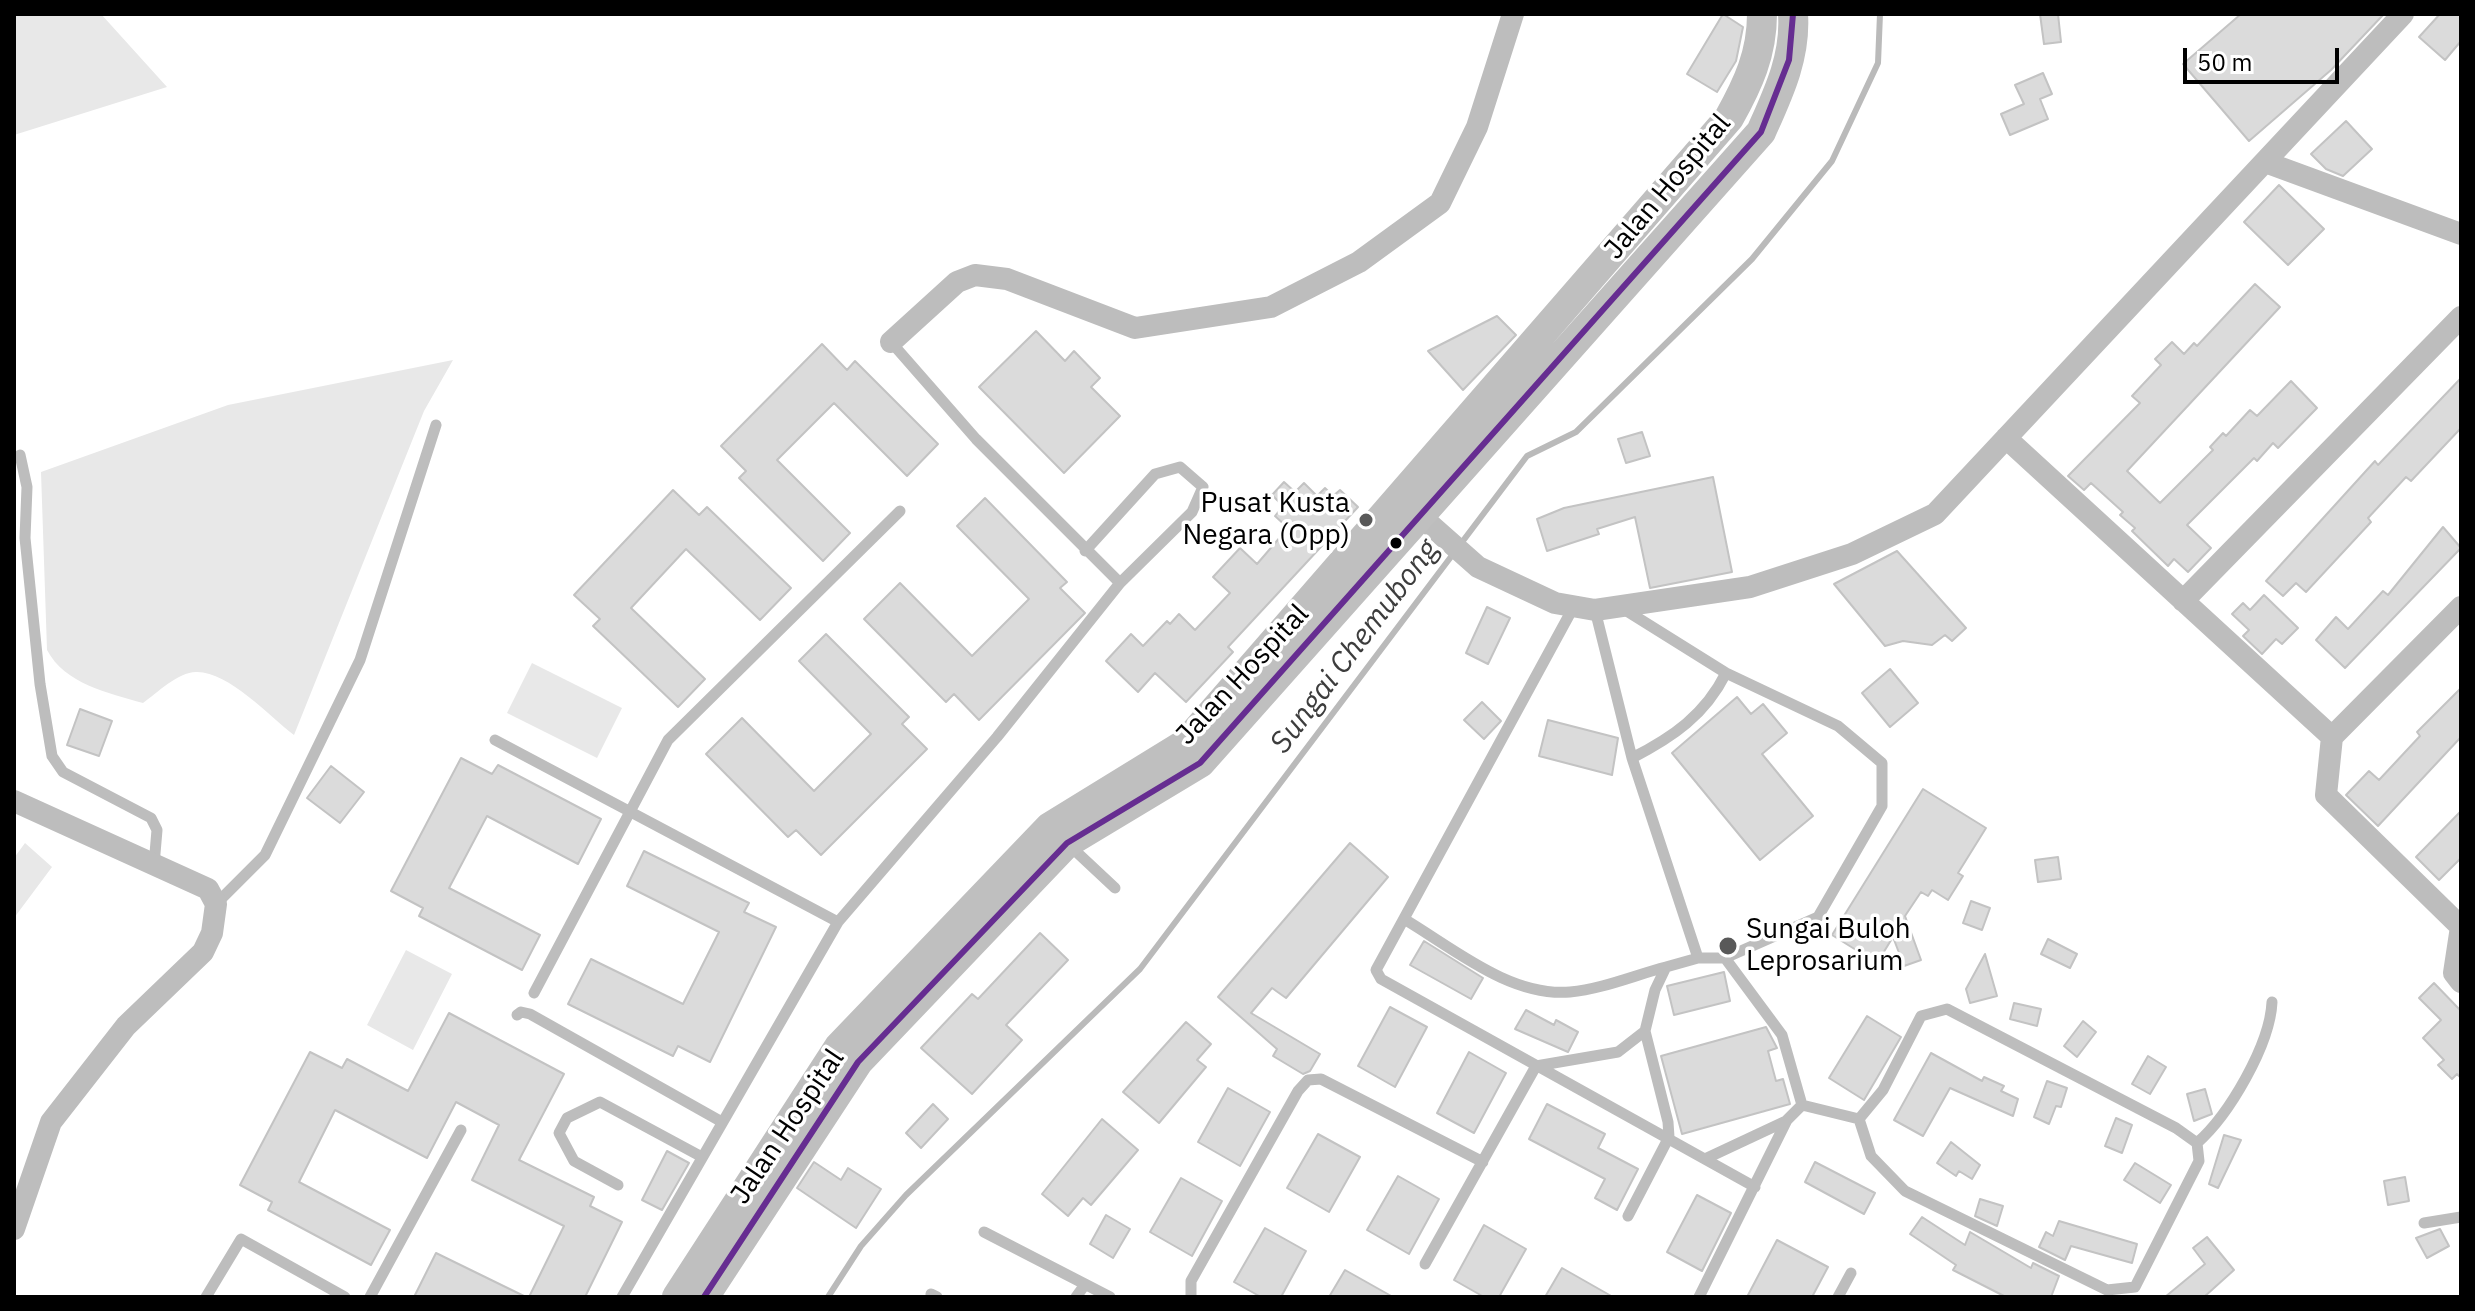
<!DOCTYPE html>
<html>
<head>
<meta charset="utf-8">
<style>
	body { margin:0 }
	#map { position:relative; width:2475px; height:1311px; overflow:hidden; background:#fff; font-family:"IBM Plex Sans",sans-serif }
	canvas { display:block }
	.frame { position:absolute; inset:0; border:16px solid #000; pointer-events:none }
	.scale { position:absolute; left:2183px; top:48px; width:156px; height:36px; box-sizing:border-box; border:4px solid #000; border-top:0; padding-left:10px; font-size:24px; line-height:28px; white-space:nowrap; color:#000; -webkit-text-stroke:6px #fff; paint-order:stroke }
</style>
</head>
<body>
<div id="map">
<canvas width="2475" height="1311"></canvas>
<div class="frame"></div>
<div class="scale">50 m</div>
</div>
<script>
const ctx = document.querySelector('canvas').getContext('2d');
ctx.lineJoin = 'round';
function paint(path, color) { ctx.fillStyle = color; ctx.fill(path, 'evenodd'); }
function trace(path, color, width, dash) { ctx.strokeStyle = color; ctx.lineWidth = width; ctx.lineCap = dash ? 'butt' : 'round'; ctx.setLineDash(dash || []); ctx.stroke(path); }
function label(font, color, halo, rows, align = 'center') {
  ctx.font = font + ' "IBM Plex Sans",sans-serif'; ctx.lineWidth = 7; ctx.setLineDash([]); ctx.textBaseline = 'middle'; ctx.strokeStyle = halo; ctx.fillStyle = color; for (const [text, x, y, turn = 0] of rows) {
    ctx.save(); ctx.translate(x, y); ctx.rotate((+turn || 0) * Math.PI / 180); ctx.textAlign = isNaN(turn) ? turn : align; if (halo) ctx.strokeText(text, 0, 0); ctx.fillText(text, 0, 0); ctx.restore();
  }
}
const green = new Path2D(`
	M14,14H101L167,87L14,135Z
	M453,360L424,411L294,735C269,716 228,671 196,672C178,672 157,693 143,703C108,693 65,684 47,650L41,472L228,405Z
	M532,663L622,708L597,758L507,713Z
	M25,843L52,867L14,918V858Z
	M406,950L452,974L413,1050L367,1025Z`);
const stream = new Path2D(`
	M828,1297L861,1246L906,1195L1140,969L1527,456L1576,432L1752,259L1832,161L1878,63L1880,14`);
const building = new Path2D(`
	M1723,14L1743,27L1736,61L1717,92L1687,74Z
	M2040,14H2058L2061,42L2044,44Z
	M2241,14H2384L2331,70L2249,141L2183,64Z
	M2440,14H2461V41L2445,60L2419,37Z
	M2043,73L2052,94L2040,99L2048,119L2010,135L2001,114L2024,104L2015,85Z
	M2346,121L2372,149L2343,176L2326,169L2311,154Z
	M2279,185L2324,229L2288,265L2244,222Z
	M2255,284L2280,307L2127,471L2160,503L2213,450L2210,447L2223,433L2226,436L2250,410L2257,416L2291,381L2317,408L2278,448L2273,443L2257,461L2254,458L2187,525L2211,548L2188,572L2174,559L2168,566L2132,531L2135,528L2120,515L2123,512L2091,483L2084,490L2068,476L2140,403L2132,396L2161,365L2155,359L2172,342L2184,354L2194,343L2197,346Z
	M1497,316L1516,335L1463,390L1428,351Z
	M1036,331L1065,361L1074,351L1100,378L1091,387L1120,416L1064,473L979,387Z
	M822,344L847,370L855,361L938,444L907,476L834,403L777,460L850,533L823,561L739,478L746,471L721,446Z
	M2461,378V428L2411,481L2406,477L2368,518L2371,522L2306,592L2296,583L2283,596L2266,581L2375,461L2378,465Z
	M1642,432L1650,456L1626,463L1618,439Z
	M1713,477L1732,572L1650,588L1635,517L1597,529L1599,534L1547,551L1537,519L1564,508Z
	M1284,482L1295,492L1304,483L1317,496L1325,488L1333,496L1340,490L1358,507L1228,647L1233,652L1186,702L1155,673L1138,692L1106,661L1131,634L1143,646L1167,621L1170,624L1179,614L1195,630L1230,593L1213,577L1240,548L1257,564L1288,528L1275,516L1283,506L1272,495Z
	M673,490L699,515L707,507L791,588L760,620L686,549L631,608L705,679L678,707L593,626L600,619L574,595Z
	M985,498L1067,582L1060,588L1085,613L979,720L954,694L946,702L864,619L900,583L972,656L1029,599L957,526Z
	M2443,527L2461,548L2345,668L2316,640L2336,617L2348,629L2383,591L2388,595Z
	M1897,551L1966,628L1952,641L1945,635L1932,645L1903,641L1885,646L1834,584Z
	M2264,595L2298,628L2282,644L2276,639L2262,654L2243,636L2249,630L2232,614L2243,603L2250,610Z
	M1487,607L1510,618L1488,664L1466,653Z
	M826,634L909,717L902,724L927,749L821,855L796,830L788,837L706,754L742,718L814,791L871,734L799,661Z
	M1890,669L1918,703L1890,727L1862,693Z
	M2461,688V737L2378,826L2346,795L2369,771L2379,780L2420,736L2417,732Z
	M1737,697L1751,714L1763,704L1787,733L1762,754L1813,816L1760,860L1672,753Z
	M1482,702L1501,721L1484,739L1464,720Z
	M80,709L112,721L99,756L67,745Z
	M1548,720L1618,738L1612,775L1539,756Z
	M461,758L492,774L498,765L601,819L578,864L487,816L449,888L540,935L522,970L419,916L423,908L391,891Z
	M331,766L364,792L340,823L307,798Z
	M1923,789L1986,828L1958,873L1963,876L1948,900L1932,890L1928,896L1921,892L1905,916L1921,960L1904,966L1893,937L1877,963L1832,935Z
	M2461,811V858L2439,880L2416,857Z
	M1350,843L1388,877L1286,998L1272,988L1251,1013L1320,1054L1310,1071L1303,1074L1273,1056L1277,1049L1218,997Z
	M644,851L749,903L744,912L776,927L710,1062L678,1046L673,1056L568,1004L591,959L683,1004L719,932L627,886Z
	M2058,857L2061,879L2038,882L2035,860Z
	M1971,901L1990,908L1982,930L1963,923Z
	M1040,933L1068,960L1006,1025L1022,1040L972,1094L921,1048L972,994L978,999Z
	M2048,939L2077,954L2070,968L2041,954Z
	M1424,941L1483,978L1471,999L1410,965Z
	M1985,954L1997,996L1970,1003L1966,989Z
	M1724,972L1730,1001L1674,1015L1667,986Z
	M2434,983L2461,1011V1078L2457,1074L2452,1079L2438,1065L2444,1060L2423,1038L2441,1020L2419,998Z
	M2014,1003L2041,1009L2037,1026L2010,1019Z
	M1390,1007L1427,1027L1395,1087L1358,1066Z
	M1526,1010L1554,1025L1556,1020L1578,1032L1568,1052L1515,1029Z
	M449,1013L564,1074L519,1160L594,1197L590,1206L622,1222L585,1297H529L564,1226L472,1180L499,1125L456,1102L427,1158L335,1110L299,1182L390,1230L371,1265L268,1210L272,1202L240,1185L310,1052L342,1068L347,1059L408,1091Z
	M1867,1016L1901,1037L1864,1100L1829,1078Z
	M2083,1021L2096,1032L2077,1057L2064,1046Z
	M1186,1022L1211,1044L1197,1060L1206,1067L1159,1123L1123,1092Z
	M1766,1027L1777,1048L1768,1051L1776,1081L1783,1079L1790,1104L1682,1134L1661,1056Z
	M1469,1052L1506,1073L1474,1133L1437,1113Z
	M1931,1053L1982,1081L1984,1077L2004,1086L2001,1091L2018,1099L2013,1116L1950,1088L1923,1136L1894,1120Z
	M2148,1056L2166,1067L2150,1094L2132,1084Z
	M2047,1081L2067,1088L2061,1107L2056,1106L2049,1124L2034,1117Z
	M1228,1088L1270,1112L1240,1166L1198,1142Z
	M2205,1089L2212,1114L2194,1121L2187,1094Z
	M933,1104L948,1119L921,1148L906,1133Z
	M1547,1104L1605,1134L1598,1148L1638,1169L1617,1210L1595,1198L1605,1179L1529,1139Z
	M2116,1118L2132,1125L2122,1153L2105,1146Z
	M1102,1119L1138,1150L1091,1205L1083,1198L1068,1216L1042,1194Z
	M1318,1134L1360,1157L1329,1212L1287,1188Z
	M2224,1135L2241,1140L2218,1188L2209,1184Z
	M1951,1142L1980,1165L1972,1179L1959,1171L1956,1176L1937,1163Z
	M667,1151L689,1163L662,1210L642,1200Z
	M814,1162L841,1180L848,1168L881,1189L856,1228L797,1188Z
	M1815,1162L1875,1193L1864,1214L1805,1182Z
	M2135,1163L2171,1185L2160,1203L2124,1180Z
	M1398,1176L1439,1199L1409,1254L1367,1230Z
	M2405,1177L2409,1201L2388,1205L2384,1181Z
	M1181,1178L1222,1201L1192,1256L1150,1232Z
	M1697,1195L1731,1213L1702,1271L1667,1252Z
	M1980,1199L2003,1206L1997,1226L1975,1216Z
	M1106,1215L1130,1229L1113,1258L1090,1244Z
	M1922,1217L1965,1245L1970,1232L2031,1268L2033,1263L2059,1276L2051,1297H2006L1953,1270L1956,1265L1910,1234Z
	M2059,1221L2137,1244L2132,1263L2071,1246L2065,1260L2039,1247L2046,1232L2053,1236Z
	M1484,1225L1526,1249L1499,1297H1484L1454,1280Z
	M1265,1228L1306,1251L1281,1297H1261L1234,1282Z
	M2440,1229L2449,1246L2427,1258L2416,1238Z
	M2207,1237L2234,1270L2204,1297H2165L2205,1264L2193,1248Z
	M1777,1240L1828,1267L1812,1297H1747Z
	M436,1253L526,1297H414Z
	M1562,1268L1613,1297H1545Z
	M1345,1270L1393,1297H1329Z`);
const service = new Path2D(`
	M891,342L976,439L1120,583
	M20,455L27,487L25,538L40,684L52,756L63,772L151,818L157,830L154,865
	M1573,608L1376,970L1381,979L1755,1187
	M1622,608L1726,673L1838,726L1882,763V806L1818,917L1725,958H1698L1666,967L1655,990L1645,1031L1668,1122L1669,1137L1628,1216
	M1595,610L1632,758L1698,958
	M495,740L838,922
	M1632,758C1673,737 1705,715 1726,673
	M1069,845L1115,888
	M216,904L265,855L360,660L436,425
	M1404,919C1453,948 1510,997 1570,992C1602,989 1635,975 1666,967
	M1725,958L1782,1035L1802,1105
	M534,993L668,740L900,511
	M517,1015L521,1012L530,1014L722,1122
	M1802,1105L1859,1119L1883,1090L1921,1016L1947,1009L2176,1128L2197,1143L2199,1161L2135,1287L2107,1290L1905,1191L1871,1156L1859,1119
	M2197,1143C2229,1115 2270,1045 2272,1002
	M1707,1158L1786,1121
	M618,1185L574,1161L559,1133L567,1118L600,1102L702,1157
	M2424,1223L2461,1217
	M984,1232L1110,1297
	M1425,1264L1536,1066L1618,1052L1645,1031
	M931,1294L937,1297
	M206,1297L241,1239L345,1297
	M370,1297L461,1130
	M622,1297L838,922L997,737L1120,583L1192,512L1203,487L1180,467L1155,474L1085,551
	M1076,1297L1084,1286
	M1191,1297V1281L1298,1091L1308,1080L1321,1079L1483,1162
	M1699,1297L1787,1120L1802,1105
	M1838,1297L1851,1273`);
const minor = new Path2D(`
	M2265,162L2461,234
	M891,342L957,282L975,275L1007,279L1135,328L1271,307L1359,262L1440,203L1477,127L1513,14
	M2006,438L2332,737L2326,795L2461,927L2454,973L2461,982
	M1409,506L1478,567L1555,603L1595,610L1750,587L1852,554L1935,514L2403,14
	M2183,601L2461,317
	M2332,737L2461,607
	M14,801L208,889L216,904L212,933L203,952L126,1026L51,1122L14,1229`);
const secondary = new Path2D(`
	M677,1297L839,1047L1050,827L1185,744L1729,118C1748,84 1762,54 1762,14
	M704,1297L858,1062L1067,843L1200,763L1761,132C1778,94 1796,57 1793,14`);
const bus1 = new Path2D(`
	M704,1297L858,1062L1067,843L1200,763L1761,132L1789,60L1793,14`);
const markers = [
	[1366,520,8,"#595959"],
	[1396,543,7,"#000"],
	[1728,946,10,"#595959"]
];
const streetNames = [
	["Jalan Hospital",1668,187,-50],
	["Jalan Hospital",1243,675,-47],
	["Jalan Hospital",788,1127,-56]
];
const poiNames = [
	["Pusat Kusta",1350,504],
	["Negara (Opp)",1350,536],
	["Sungai Buloh",1746,930,"left"],
	["Leprosarium",1746,962,"left"]
];
const waterNames = [
	["Sungai Chemubong",1355,647,-53]
];
paint(green, '#e8e8e8');
trace(stream, '#bababa', 6);
paint(building, '#dbdbdb');
trace(building, '#c3c3c3', 2);
trace(service, '#bdbdbd', 11);
trace(minor, '#bdbdbd', 22);
trace(secondary, '#bfbfbf', 30);
trace(bus1, '#662d91', 6);
for (const [x, y, r, color] of markers) { const dot = new Path2D(); dot.arc(x, y, r, 0, 2 * Math.PI); ctx.fillStyle = color; ctx.fill(dot); trace(dot, '#fff', 3); }
label('28px', '#000', '#fff', streetNames);
label('28px', '#000', '#fff', poiNames, 'right');
label('italic 30px', '#3d3d3d', '#fff', waterNames);
</script>
</body>
</html>
